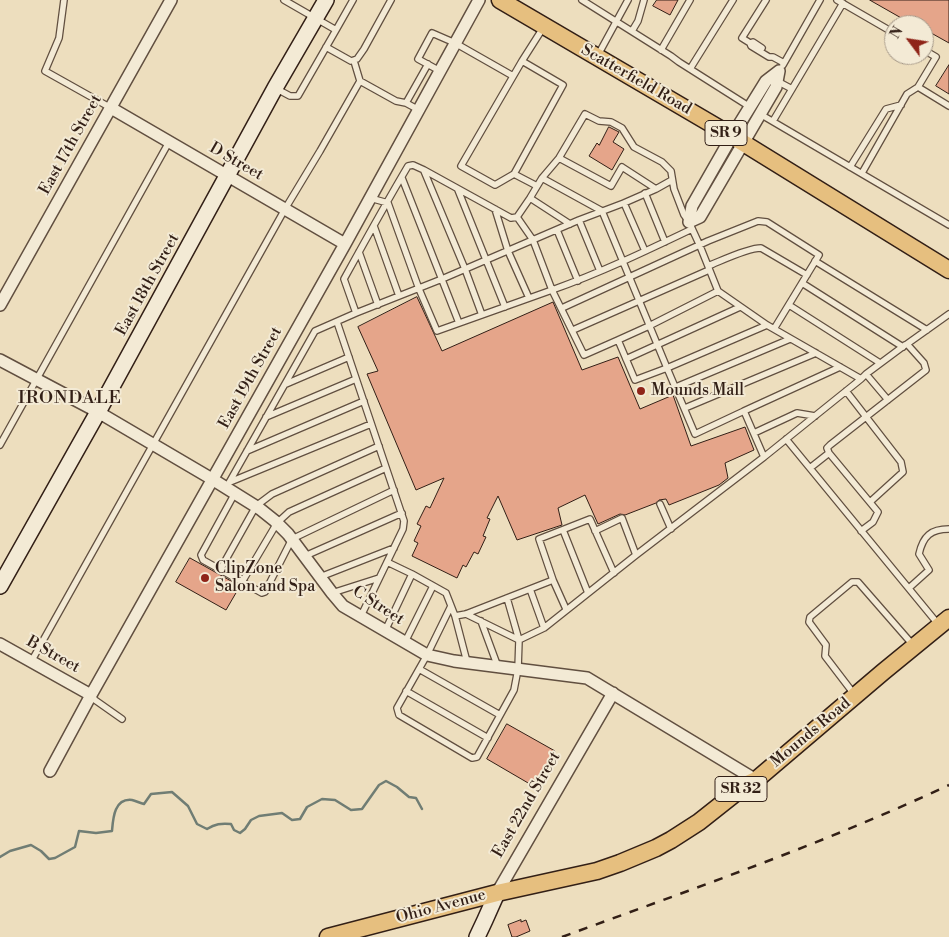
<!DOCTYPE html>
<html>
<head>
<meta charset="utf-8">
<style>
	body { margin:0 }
	#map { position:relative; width:949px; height:937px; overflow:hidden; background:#eddebe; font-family:"Libre Bodoni",serif }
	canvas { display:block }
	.north { position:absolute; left:884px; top:15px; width:50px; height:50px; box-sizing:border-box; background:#f3ead5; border:1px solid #a69989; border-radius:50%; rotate:301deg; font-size:14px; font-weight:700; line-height:20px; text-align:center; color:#321f16 }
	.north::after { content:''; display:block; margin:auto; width:18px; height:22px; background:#8f2418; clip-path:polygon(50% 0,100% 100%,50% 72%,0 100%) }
</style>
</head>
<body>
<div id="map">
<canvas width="949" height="937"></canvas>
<div class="north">N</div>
</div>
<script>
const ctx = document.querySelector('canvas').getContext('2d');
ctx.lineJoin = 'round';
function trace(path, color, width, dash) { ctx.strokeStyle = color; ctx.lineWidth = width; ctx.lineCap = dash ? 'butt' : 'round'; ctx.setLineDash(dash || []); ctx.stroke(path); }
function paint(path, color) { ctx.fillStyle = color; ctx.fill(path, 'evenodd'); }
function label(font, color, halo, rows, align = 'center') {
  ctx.font = font + ' "Libre Bodoni",serif'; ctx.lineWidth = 4; ctx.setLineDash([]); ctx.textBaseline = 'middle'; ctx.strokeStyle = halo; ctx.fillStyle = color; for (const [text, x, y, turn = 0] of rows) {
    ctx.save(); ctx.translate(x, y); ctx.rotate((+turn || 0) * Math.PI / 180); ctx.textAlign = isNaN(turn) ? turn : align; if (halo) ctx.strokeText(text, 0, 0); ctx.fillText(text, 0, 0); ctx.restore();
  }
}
const stream = new Path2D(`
	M0,857L10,851L31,845L41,851L49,859L55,858L75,847L79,831L96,833L112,831C113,819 114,798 132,800C136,801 140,803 144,804L151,794L172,792L188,806L197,824L207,829C215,824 221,823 231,824L234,830L240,833L245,829L251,820L259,816L282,813L292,820L300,819L307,807L322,799L335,800L351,810L362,809L379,785L386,781L397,787L409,797L416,798L422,809`);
const building = new Path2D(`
	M657,0H678L670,15L653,6Z
	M870,0H949V43L924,29V25H901L904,20Z
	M949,65V94L936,86Z
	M609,127L619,132L613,142L624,149L612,170L589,156L597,143L599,145Z
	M417,297L442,351L553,302L582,370L618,357L640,409L673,395L691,446L745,427L754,450L725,463L728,478L719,485L669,505L666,499L659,500L656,503L625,515L620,514L598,524L585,495L558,508L562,525L517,540L498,496L487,518L490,519L483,536L486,537L478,554L474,552L466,567L463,565L457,578L412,556L418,543L414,541L421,526L417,524L426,506L430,508L444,478L416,490L367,374L378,371L358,327Z
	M190,558L240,586L226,610L176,582Z
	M507,724L555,751L535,787L487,759Z
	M521,920V922L526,920L530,931L516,937H512L508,925Z`);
const lane = new Path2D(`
	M64,0L59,38L45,71L111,108
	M582,0L671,56L679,62L750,107
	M766,0L742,38L750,43L751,46L769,57H773L784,63
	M837,0L894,33
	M336,30L353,0
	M632,31L638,21L644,0
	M750,43L753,42L762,48
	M326,47L351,61L357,59L364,49L391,0
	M661,50L690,0
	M924,50L936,57L918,87L949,106
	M598,55L628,0
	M354,61L360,81
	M783,65L820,0
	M690,69L733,0
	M440,71L418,59L432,33L455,43L513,76
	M777,81L792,89
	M275,88L290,96H298L336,30L284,0
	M406,103L428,64
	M760,114L949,225
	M773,121L843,3
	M559,158L611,186L622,167L656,189L672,180
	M850,167L886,109L901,105
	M424,171L465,269L482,315
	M862,173L907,94L918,87
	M514,174L495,185L461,166L522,61
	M402,178L459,323
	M542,178L602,211L667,368L767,325
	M537,186L514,174L563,85L522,61L543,28
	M458,190L505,307
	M645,193L665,242
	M530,198L570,224
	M624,203L656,189
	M495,209L508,251L529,298
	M517,217L533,240L552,290C600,273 646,251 692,229
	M579,220L600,271
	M374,226L399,296
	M557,230L578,281
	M359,252L378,305
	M815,261L927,330
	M708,266C721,261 747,248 761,248L807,275
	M802,283L903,347
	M789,305L880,363
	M562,308L708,241L758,221L767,222L819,255L774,329
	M356,313L344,279C365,241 386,203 408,166L413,165L424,170L511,218L517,217L530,198L542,178L559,158L585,114L599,121L611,122L622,128L634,147L662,162L671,171L674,189L684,215L689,222L700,246L718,291L767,325L861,379L764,457L744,411L695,434L667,368L635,380L618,340L584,355L552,290L437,331L419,289L388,203L370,198
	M337,322L404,521L403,529L361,616
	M573,330L709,270
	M618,340L649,326L718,291
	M626,359L740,307
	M866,374L888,400
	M861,379L866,374L905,345
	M286,384L349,357
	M676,387L790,339
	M846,391L901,462L903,472L870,502
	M685,408L816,353
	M744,411L840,367
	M266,417L356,379
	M754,433L797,413L815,416
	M786,439L938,624
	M0,445L169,142
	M247,451L364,401
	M829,453L827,448L830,445L926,370L924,363L907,344L949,314
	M810,468L829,453L878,512L873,522L861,531
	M230,482L371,424
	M226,488L315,331L356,313L442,279L579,220L624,203L645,251
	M235,493L201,555L203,560L262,593L265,592L292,539L394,490
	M660,504L671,529
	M563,530L588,593
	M595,531L622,518L636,555
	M305,556L402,513
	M220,570L256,506L272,494L379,446
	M412,574L446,593L455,616L466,614L553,580L539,539L590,519L614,573
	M320,577L394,548
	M553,580L566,609
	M242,582L277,523L289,512L386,468
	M909,588L929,570L919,554C923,536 931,529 949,529
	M530,589L544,628
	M332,593L379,578
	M507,598L519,640
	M451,606L427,655L397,708L399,715L472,758L477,757L514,690L518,669L519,640L544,628L636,555L764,457
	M466,614L519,640
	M455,616L467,662
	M481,621L498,667
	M385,631L412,574L387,562
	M405,642L433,586
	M31,662L285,209L320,151L360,81L396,101L406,103L419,110
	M419,669L500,715
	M406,691L488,738
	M854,694L825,656L826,645L809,622L810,617L852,582H858L913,645
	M91,695L95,700L122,719`);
const street = new Path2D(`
	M111,108L345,244
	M689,222L700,217L776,87L779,71
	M689,222L692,206L732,136L766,81L779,71
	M0,305L171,0
	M0,360L98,412L212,479L260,509L275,521L288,534L332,593L343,606L427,655L454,661L587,678L756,780
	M0,644L91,695
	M50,771L91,695L345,244L479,0
	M497,893L613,693`);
const secondary = new Path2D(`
	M0,586L98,412L275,88L326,0
	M477,937L485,920L497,893`);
const primary = new Path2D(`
	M500,0L732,136L949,270
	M328,937L497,893L597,871L620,863L656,848L671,840L699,822L747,784L756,780L883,672L949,618`);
const rail = new Path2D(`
	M562,937C692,889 823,844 949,785`);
const markers = [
	[641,391,5,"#8f2418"],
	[205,578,5,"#8f2418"]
];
const shields = [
	[726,133,42],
	[741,789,52]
];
const shieldNames = [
	["SR 9",726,133],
	["SR 32",741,789]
];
const streetNames = [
	["Scatterfield Road",636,80,30],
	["East 17th Street",71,145,-61],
	["D Street",236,162,30],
	["East 18th Street",148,285,-61],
	["East 19th Street",251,378,-61],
	["C Street",378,606,33],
	["B Street",53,655,29],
	["Mounds Road",811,733,-40],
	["East 22nd Street",527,805,-60],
	["Ohio Avenue",441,907,-15]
];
const poiNames = [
	["Mounds Mall",651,391],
	["ClipZone",215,569],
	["Salon and Spa",215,587]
];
const neighbourhoodNames = [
	["IRONDALE",70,399]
];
trace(stream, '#707d74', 2.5);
paint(building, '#e5a58a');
trace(building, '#321f16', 1);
trace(lane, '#614f40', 8);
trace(street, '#614f40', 14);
trace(secondary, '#321f16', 18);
trace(primary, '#321f16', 19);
trace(lane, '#f3ead5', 5.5);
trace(street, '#f3ead5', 11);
trace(secondary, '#f3ead5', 15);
trace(primary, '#e6bf7f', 16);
trace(rail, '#321f16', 2.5, [9, 9]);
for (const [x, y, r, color] of markers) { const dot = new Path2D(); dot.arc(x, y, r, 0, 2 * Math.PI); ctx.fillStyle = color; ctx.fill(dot); trace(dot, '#f3ead5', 2); }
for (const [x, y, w] of shields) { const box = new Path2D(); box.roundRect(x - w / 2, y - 12.5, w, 25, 4); ctx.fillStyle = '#f3ead5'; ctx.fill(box); trace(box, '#321f16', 1); }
label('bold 15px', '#321f16', null, shieldNames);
label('16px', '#321f16', '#f3ead5', streetNames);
label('16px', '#321f16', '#f3ead5', poiNames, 'left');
ctx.letterSpacing = '1px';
label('18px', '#321f16', '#f3ead5', neighbourhoodNames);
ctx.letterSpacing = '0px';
</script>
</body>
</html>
